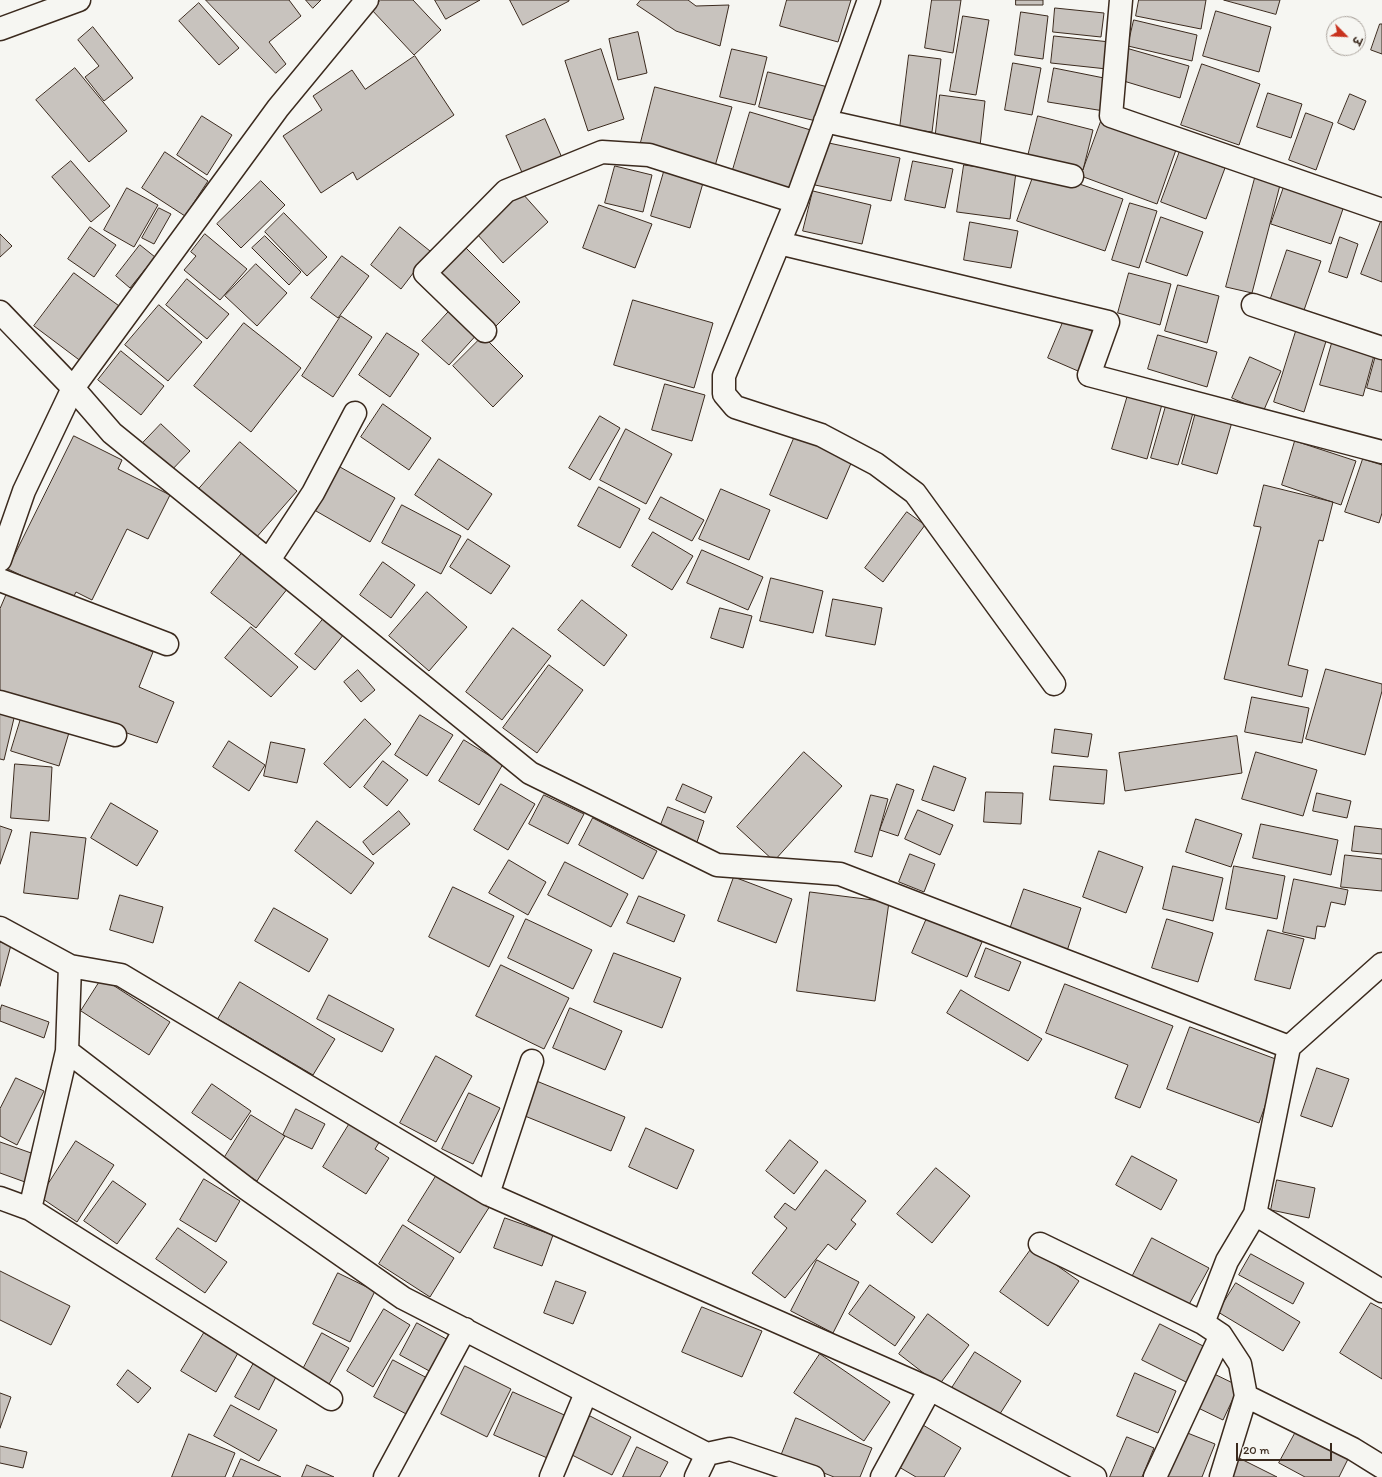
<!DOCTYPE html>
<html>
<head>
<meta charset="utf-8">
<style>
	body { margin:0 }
	#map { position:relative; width:1382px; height:1477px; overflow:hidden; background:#f6f6f2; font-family:Itim,"Playpen Sans Deva",sans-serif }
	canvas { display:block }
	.north { position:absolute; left:1326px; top:16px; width:40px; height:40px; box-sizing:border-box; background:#f6f6f2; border:1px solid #aba49d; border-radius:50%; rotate:114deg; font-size:11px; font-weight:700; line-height:16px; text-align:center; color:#3b2a1e }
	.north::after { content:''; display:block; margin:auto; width:14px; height:18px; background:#c8321e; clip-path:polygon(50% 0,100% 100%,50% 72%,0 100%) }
	.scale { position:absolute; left:1236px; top:1443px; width:96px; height:18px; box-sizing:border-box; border:2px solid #3b2a1e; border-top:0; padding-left:5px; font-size:12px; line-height:14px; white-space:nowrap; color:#3b2a1e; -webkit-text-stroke:3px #f6f6f2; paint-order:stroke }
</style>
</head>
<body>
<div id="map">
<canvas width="1382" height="1477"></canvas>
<div class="north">उ</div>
<div class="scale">20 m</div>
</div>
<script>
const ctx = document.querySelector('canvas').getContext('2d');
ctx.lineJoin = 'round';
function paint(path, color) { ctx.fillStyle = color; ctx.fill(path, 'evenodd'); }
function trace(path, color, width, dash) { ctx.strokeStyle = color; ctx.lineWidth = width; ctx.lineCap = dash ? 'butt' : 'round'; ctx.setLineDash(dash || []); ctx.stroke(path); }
const building = new Path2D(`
	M206,0H289L301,16L269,42L286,64L276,73Z
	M306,0H321L313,8Z
	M381,0H413L441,30L414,55L371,9Z
	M435,0H480L446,19Z
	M510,0H569V1L523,25Z
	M641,0H688L696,6L729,5L720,46L676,31L637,5Z
	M787,0H851L838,42L780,26Z
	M932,0H961L953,53L925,48Z
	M1016,0H1043V5H1016Z
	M1139,0H1206L1201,29L1136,16Z
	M1224,0H1280L1276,14Z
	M199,3L239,48L219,65L179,21Z
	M1055,8L1104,13L1101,37L1053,32Z
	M1216,11L1271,27L1259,72L1203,56Z
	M1021,12L1048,16L1043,59L1015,55Z
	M963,16L989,20L976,95L950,91Z
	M1134,20L1197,35L1192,61L1128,46Z
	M1380,24H1382V54L1371,50Z
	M93,27L133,78L104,101L85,77L99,66L78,40Z
	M638,32L647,73L618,80L609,39Z
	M1054,36L1110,42L1107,69L1051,63Z
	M1126,48L1189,66L1180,98L1117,79Z
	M601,49L624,119L588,131L565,61Z
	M732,49L767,57L755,105L720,97Z
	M909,55L941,59L932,132L900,128Z
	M415,56L454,115L357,180L353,172L321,193L283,136L322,110L313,96L352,70L365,89Z
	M1013,63L1041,68L1032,115L1005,110Z
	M1202,64L1260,84L1239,145L1181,125Z
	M75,68L127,131L89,162L36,100Z
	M1054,68L1109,79L1104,111L1048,102Z
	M768,72L828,87L820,122L759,107Z
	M655,87L732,107L715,166L640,146Z
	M1268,93L1302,104L1291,138L1257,127Z
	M1350,94L1366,101L1354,130L1338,123Z
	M940,95L985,101L980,146L935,141Z
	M750,112L814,131L795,192L732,173Z
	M1306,113L1333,123L1316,170L1289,160Z
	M202,116L232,135L207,175L177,155Z
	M1038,116L1093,130L1083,170L1028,156Z
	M1103,116L1178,144L1157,204L1081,176Z
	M545,119L563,160L524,177L506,136Z
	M824,142L900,158L891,201L815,185Z
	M1180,151L1225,168L1206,219L1161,202Z
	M165,152L208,181L185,216L142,188Z
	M71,161L110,206L91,222L52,177Z
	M913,161L953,169L945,208L905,200Z
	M666,165L705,176L690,228L651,216Z
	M964,165L1016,172L1010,219L957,212Z
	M615,166L652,175L643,212L605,203Z
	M1036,169L1123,199L1105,251L1017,221Z
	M1255,178L1280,185L1252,293L1226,287Z
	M261,181L285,205L241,248L217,224Z
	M1285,184L1345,203L1331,244L1271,224Z
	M127,188L158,205L134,247L104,230Z
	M813,191L871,205L862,244L803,231Z
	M522,193L548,222L503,263L477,234Z
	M1130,203L1157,211L1139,268L1112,260Z
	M599,205L652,224L635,268L583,248Z
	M159,208L171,214L154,244L142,238Z
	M284,213L327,257L307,276L265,232Z
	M1161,217L1203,232L1187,276L1146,262Z
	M1382,218V282L1361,274Z
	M970,222L1018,231L1011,268L964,260Z
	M90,227L116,245L94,277L68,259Z
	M400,227L430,251L401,289L371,265Z
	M0,234L12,246L0,257Z
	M205,234L247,269L220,300L184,270L196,256L191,252Z
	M265,236L301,272L289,285L252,248Z
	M1340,237L1358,244L1347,278L1329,272Z
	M140,245L155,257L130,288L116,276Z
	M463,245L520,302L492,330L435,273Z
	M1287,250L1321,261L1302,316L1269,304Z
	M342,256L369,276L338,318L311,298Z
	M256,264L287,293L257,326L225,296Z
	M74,273L126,311L86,365L34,326Z
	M1129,273L1171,284L1160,325L1118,313Z
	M187,279L229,314L207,339L166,305Z
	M1178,285L1219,296L1207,343L1165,331Z
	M633,300L713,323L694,388L614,365Z
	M159,305L202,342L168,381L125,345Z
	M453,307L480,331L449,365L422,341Z
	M341,316L372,337L333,397L302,376Z
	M1064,320L1094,332L1078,371L1048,358Z
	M244,323L301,368L251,432L194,386Z
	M1297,328L1327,338L1304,412L1274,402Z
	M387,333L419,354L390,397L359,375Z
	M1158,335L1217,352L1207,387L1148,369Z
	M483,336L523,376L493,407L453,366Z
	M1334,336L1376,348L1363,396L1320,385Z
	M121,351L164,386L141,415L98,380Z
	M1376,355L1382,357V392L1367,388Z
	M1250,357L1281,371L1263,412L1232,398Z
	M665,384L705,395L692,441L652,430Z
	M1130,388L1164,397L1147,459L1112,449Z
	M1168,399L1195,406L1178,465L1151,458Z
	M383,404L431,438L409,470L361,437Z
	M1196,412L1232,422L1217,474L1182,464Z
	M600,416L620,428L590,480L569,468Z
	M161,424L190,451L168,474L139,447Z
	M626,429L672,454L646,504L600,480Z
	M74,436L122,460L118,469L170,495L148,539L127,529L92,600L76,592L72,600L8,569Z
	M795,436L852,461L827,519L770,495Z
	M1295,441L1356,461L1341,505L1282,485Z
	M240,442L297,491L255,539L198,490Z
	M439,459L492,494L468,530L415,495Z
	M1363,459L1382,465V513L1379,523L1345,512Z
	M340,467L395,498L370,542L316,511Z
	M1264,485L1333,502L1323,541L1319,540L1288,665L1308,670L1302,697L1224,679L1261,527L1254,526Z
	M599,487L640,509L620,548L578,526Z
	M721,489L770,510L749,560L699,539Z
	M661,497L704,520L692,541L649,519Z
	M402,505L461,536L441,574L382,543Z
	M907,512L925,525L883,582L865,568Z
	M653,532L693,556L672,590L632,566Z
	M468,539L510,566L491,594L450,567Z
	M246,548L292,583L256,628L211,593Z
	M702,550L763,577L748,610L687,583Z
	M383,562L415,585L391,618L360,595Z
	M771,578L823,591L813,633L760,621Z
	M8,591L153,652L139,687L174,702L157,743L0,691V609Z
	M427,592L467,627L429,671L389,636Z
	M833,599L882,608L875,645L826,636Z
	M582,600L627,635L604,666L558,630Z
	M720,608L752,616L743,648L711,638Z
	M324,618L344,634L315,670L295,654Z
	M251,627L298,667L271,697L225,658Z
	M513,628L551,656L502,720L466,692Z
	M549,665L583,690L537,753L503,728Z
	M1326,669L1382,684V691L1365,755L1306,739Z
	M358,670L375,690L361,702L344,682Z
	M1252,697L1309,708L1302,743L1245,732Z
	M0,711L15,714L4,760L0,759Z
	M23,712L71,726L59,766L11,751Z
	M420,715L453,735L427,776L395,755Z
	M365,719L391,744L350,788L324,764Z
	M1055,729L1092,734L1088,757L1052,753Z
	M1237,736L1242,773L1125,791L1119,753Z
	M464,740L503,764L479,805L439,781Z
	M229,741L265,765L249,791L213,767Z
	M271,742L305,749L297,783L264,776Z
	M804,752L842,786L774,861L737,827Z
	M1256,752L1317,770L1303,816L1242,799Z
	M383,761L408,780L387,806L364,787Z
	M15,764L52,767L49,821L11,818Z
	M934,766L966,778L954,811L922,800Z
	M1054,766L1107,770L1104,804L1050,800Z
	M501,784L535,804L508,850L474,830Z
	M683,784L712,797L705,813L676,800Z
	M897,784L914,790L898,836L880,830Z
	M986,792L1023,793L1021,824L984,822Z
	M1317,793L1351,801L1347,818L1313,811Z
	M544,795L584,814L568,844L529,824Z
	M871,795L888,799L872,857L855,852Z
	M111,803L158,831L137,866L91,838Z
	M668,807L704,821L697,842L660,827Z
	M918,810L953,825L940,855L905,839Z
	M399,811L410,824L373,855L363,842Z
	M593,818L657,851L643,879L579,845Z
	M1196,819L1242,834L1231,867L1186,852Z
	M317,821L374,863L351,894L295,851Z
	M1261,824L1338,840L1331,875L1253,858Z
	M0,826L12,830L0,864Z
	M1355,826L1382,829V854L1352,851Z
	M31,832L86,838L78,899L24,893Z
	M1099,851L1143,867L1126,913L1083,897Z
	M910,854L935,864L924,892L899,882Z
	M1345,855L1382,859V891L1341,887Z
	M509,860L546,882L528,915L489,893Z
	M565,862L628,894L611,927L548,895Z
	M1173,866L1223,878L1213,921L1163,909Z
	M1234,866L1285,876L1277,919L1226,909Z
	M734,877L792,899L776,943L718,921Z
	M1294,879L1348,890L1345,905L1331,902L1325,927L1317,926L1315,939L1283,932Z
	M453,887L514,916L489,967L429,937Z
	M1024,889L1081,908L1067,951L1009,932Z
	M810,892L889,902L875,1001L797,991Z
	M120,895L163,907L153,943L110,930Z
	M639,896L685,915L674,942L627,923Z
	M274,908L328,939L309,972L255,941Z
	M927,918L982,942L967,977L912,953Z
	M526,919L592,950L573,989L508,958Z
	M1167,919L1213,933L1198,982L1152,968Z
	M1268,930L1304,939L1290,989L1255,980Z
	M0,942L11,945L0,986Z
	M986,948L1021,962L1009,991L975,977Z
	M614,953L681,978L662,1028L594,1002Z
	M501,965L569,998L544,1049L476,1016Z
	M102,978L170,1022L149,1055L81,1011Z
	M240,982L335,1039L313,1075L218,1019Z
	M1065,984L1173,1026L1140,1108L1115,1098L1128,1065L1046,1033Z
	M961,990L1042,1039L1028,1061L947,1013Z
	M329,995L394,1029L382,1052L317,1019Z
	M2,1005L49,1022L44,1038L0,1021V1011Z
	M570,1008L622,1031L605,1070L553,1048Z
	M1190,1027L1281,1061L1259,1123L1167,1089Z
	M436,1056L472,1076L436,1142L400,1123Z
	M1317,1068L1349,1079L1332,1127L1301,1116Z
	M16,1078L44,1091L17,1145L0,1136V1109Z
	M534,1080L625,1117L611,1151L520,1114Z
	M212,1084L251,1111L231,1140L192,1113Z
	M469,1093L500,1108L473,1164L442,1149Z
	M296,1109L325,1124L312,1149L283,1135Z
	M251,1115L285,1136L257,1181L223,1160Z
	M353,1118L383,1136L375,1149L389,1158L366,1194L323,1167Z
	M646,1128L694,1150L677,1189L629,1167Z
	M790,1140L818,1162L794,1194L766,1171Z
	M76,1141L114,1165L77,1222L40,1197Z
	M0,1142L34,1154L25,1182L0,1173Z
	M1132,1156L1177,1180L1161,1210L1116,1185Z
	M936,1168L970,1196L932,1243L897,1214Z
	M826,1170L866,1201L851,1220L856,1224L836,1250L828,1244L785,1298L752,1273L787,1228L774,1217L785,1203L795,1210Z
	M438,1173L490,1206L460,1253L408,1221Z
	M204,1179L240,1201L216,1242L180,1220Z
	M1277,1180L1315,1188L1309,1218L1271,1210Z
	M113,1181L146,1204L117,1244L84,1221Z
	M505,1218L553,1235L542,1266L494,1248Z
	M403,1225L454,1258L430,1297L379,1264Z
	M178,1228L227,1262L205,1293L156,1259Z
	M1152,1238L1209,1268L1186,1310L1130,1281Z
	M1032,1248L1079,1281L1048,1326L1000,1292Z
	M1251,1254L1304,1283L1293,1304L1239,1275Z
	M817,1260L859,1282L833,1333L791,1311Z
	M0,1271L70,1306L51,1345L0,1320Z
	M338,1273L375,1291L350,1342L313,1324Z
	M556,1281L586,1292L573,1324L544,1313Z
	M1236,1283L1300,1322L1283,1351L1218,1312Z
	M870,1285L915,1317L895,1346L849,1314Z
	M1371,1303L1382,1309V1379L1340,1353Z
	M702,1307L762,1331L742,1377L682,1352Z
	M384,1309L410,1325L373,1387L347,1371Z
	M928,1314L969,1345L939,1385L899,1354Z
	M417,1323L450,1341L433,1373L400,1355Z
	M1160,1324L1207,1348L1190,1384L1142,1360Z
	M204,1333L238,1353L216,1392L181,1371Z
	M322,1333L349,1348L328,1386L302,1371Z
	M975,1352L1021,1381L996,1420L950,1391Z
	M820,1354L890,1402L864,1441L794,1393Z
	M393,1360L429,1379L410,1416L374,1397Z
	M255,1361L278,1373L259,1410L235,1397Z
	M465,1366L511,1389L487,1437L441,1414Z
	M128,1370L151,1388L138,1403L117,1385Z
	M1208,1371L1239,1386L1223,1420L1192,1405Z
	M1135,1373L1176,1391L1158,1433L1117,1416Z
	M513,1392L571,1418L552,1460L494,1435Z
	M0,1393L11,1397L0,1428Z
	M231,1405L277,1430L259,1461L214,1436Z
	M590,1416L631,1437L612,1475L570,1454Z
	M796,1418L872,1448L860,1477H834L781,1456Z
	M918,1422L961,1448L944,1477H916L894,1464Z
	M1299,1426L1351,1453L1339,1477H1305L1279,1463Z
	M1180,1430L1215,1444L1202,1477H1161Z
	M189,1434L235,1453L225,1477H172Z
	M1127,1437L1154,1448L1142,1477H1110Z
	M0,1446L27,1452L23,1468L0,1463Z
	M637,1447L668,1462L660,1477H623Z
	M1237,1457L1277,1477H1226Z
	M241,1459L281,1477H233Z
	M307,1465L334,1477H302Z`);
const minor = new Path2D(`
	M869,0L796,202L724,376V394L735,407L821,435L876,464L915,493L1054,684
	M1121,0L1111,116L1382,210
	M0,29L79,0
	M825,121L1072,176
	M779,243L1108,322L1089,375L1382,452
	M1253,305L1382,348
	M0,312L73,388L112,433L530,773L717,865L840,874L1289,1047
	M485,331L425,273L506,191L602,152L649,155L796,202
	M269,560L313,493L355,413
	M0,580L167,644
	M0,702L115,735
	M0,928L70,966L67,1051L30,1209L331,1399
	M70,966L121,975L488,1194L532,1061
	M67,1051L247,1189L403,1298L707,1454L730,1449L813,1477
	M488,1194L930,1389
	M0,1198L30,1209
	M1255,1214L1382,1291
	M1040,1244L1203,1323
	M1246,1396L1353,1449L1382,1467
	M385,1477L465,1329
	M551,1477L586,1393
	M696,1477L707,1454
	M882,1477L930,1389L1095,1477
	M1155,1477L1221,1335
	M1221,1477L1246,1396L1240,1364L1221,1335L1203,1323L1227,1261L1255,1214L1289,1047L1382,964`);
const secondary = new Path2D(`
	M0,560L24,491L73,388L278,108L367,0`);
paint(building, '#c8c3be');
trace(building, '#3b2a1e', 1);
trace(minor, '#3b2a1e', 25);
trace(secondary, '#3b2a1e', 25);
trace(minor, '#f6f6f2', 22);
trace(secondary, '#f6f6f2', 22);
</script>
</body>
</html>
